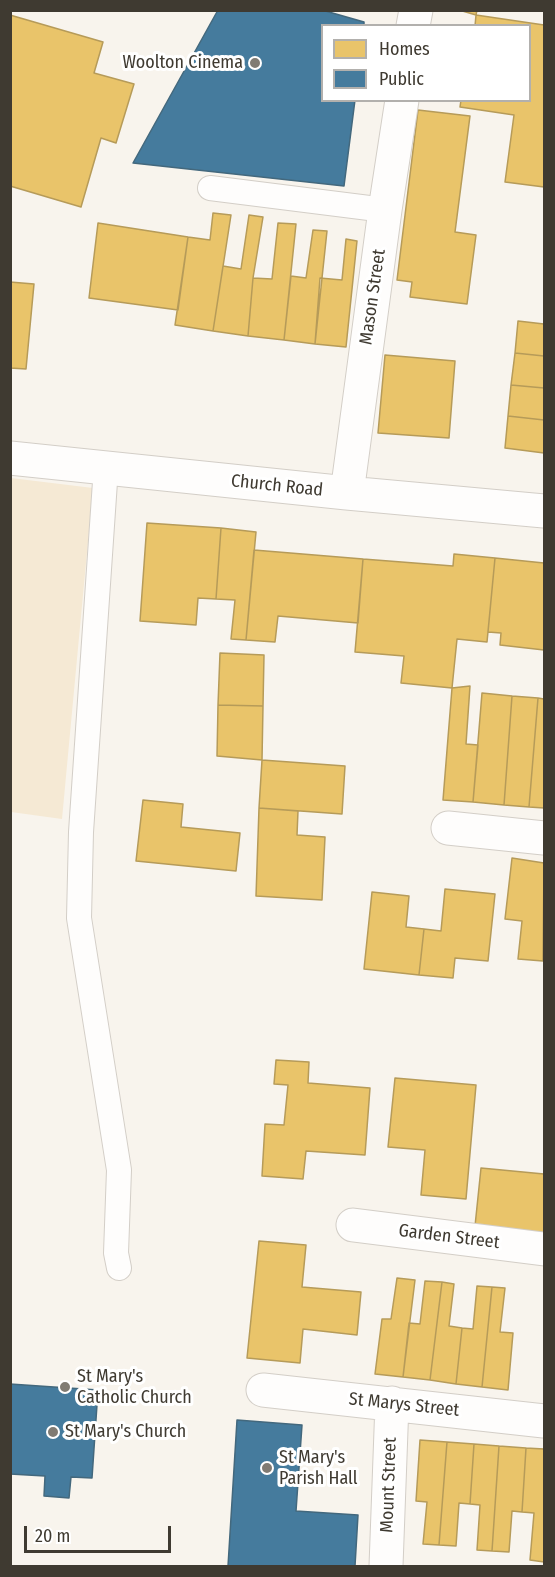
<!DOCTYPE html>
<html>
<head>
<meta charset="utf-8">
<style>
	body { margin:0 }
	#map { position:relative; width:555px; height:1577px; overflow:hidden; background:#f8f4ed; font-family:"Fira Sans Condensed",sans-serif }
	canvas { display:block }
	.frame { position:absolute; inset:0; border:12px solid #3f3a31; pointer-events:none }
	.legend { position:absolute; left:321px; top:24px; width:210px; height:78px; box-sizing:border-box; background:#fff; border:2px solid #b2b0ad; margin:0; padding:8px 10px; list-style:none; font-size:18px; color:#3f3a31 }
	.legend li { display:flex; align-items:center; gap:12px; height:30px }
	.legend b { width:30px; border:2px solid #b2b0ad }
	.scale { position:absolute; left:24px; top:1526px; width:147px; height:27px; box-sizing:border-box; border:3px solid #3f3a31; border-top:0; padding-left:8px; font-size:18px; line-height:21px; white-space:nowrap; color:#3f3a31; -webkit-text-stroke:4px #fff; paint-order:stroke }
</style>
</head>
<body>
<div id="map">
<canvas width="555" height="1577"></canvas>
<div class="frame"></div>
<ul class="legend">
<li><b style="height:16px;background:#e9c46a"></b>Homes</li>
<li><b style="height:16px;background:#457b9d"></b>Public</li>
</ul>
<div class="scale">20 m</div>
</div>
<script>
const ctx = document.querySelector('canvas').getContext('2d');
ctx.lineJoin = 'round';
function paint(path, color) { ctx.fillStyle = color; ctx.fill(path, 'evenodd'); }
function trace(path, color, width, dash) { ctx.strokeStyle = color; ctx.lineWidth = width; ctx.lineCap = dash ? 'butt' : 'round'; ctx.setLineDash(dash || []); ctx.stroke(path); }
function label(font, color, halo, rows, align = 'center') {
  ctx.font = font + ' "Fira Sans Condensed",sans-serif'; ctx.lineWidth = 6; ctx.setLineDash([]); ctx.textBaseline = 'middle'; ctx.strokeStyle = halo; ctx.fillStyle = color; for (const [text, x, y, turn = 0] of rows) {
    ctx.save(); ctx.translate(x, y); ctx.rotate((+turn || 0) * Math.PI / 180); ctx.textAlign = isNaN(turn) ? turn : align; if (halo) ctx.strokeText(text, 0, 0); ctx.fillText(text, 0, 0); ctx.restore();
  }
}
const green = new Path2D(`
	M11,478L93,488L62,819L11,812Z`);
const homes = new Path2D(`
	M459,10H477L476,15Z
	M10,15L103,42L94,73L134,84L116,143L101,138L81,207L10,186Z
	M476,15L544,25V187L505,182L514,115L460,107L461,100H530V26H475Z
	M418,110L470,116L455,232L476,235L467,304L410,297L412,282L397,280Z
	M213,213L231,215L213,331L175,325L188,237L210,240Z
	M249,215L263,217L253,278L248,336L213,331L223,266L241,269Z
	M98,223L188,237L178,310L89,298Z
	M278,223L296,224L284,340L248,336L253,278L272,279Z
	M313,230L327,231L315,344L284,340L291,276L306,278Z
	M346,239L357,241L346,347L315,344L320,278L342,280Z
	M10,282L34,284L26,369L10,368Z
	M518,321L544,324V356L515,353Z
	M515,353L544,356V388L511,385Z
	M385,355L455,361L449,438L378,433Z
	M511,385L544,388V420L508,416Z
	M508,416L544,420V453L505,448Z
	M147,523L221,528L216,599L198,598L196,625L140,621Z
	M221,528L256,532L246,640L231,639L235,600L216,599Z
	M254,550L363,559L358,623L278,616L275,642L246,640Z
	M454,554L495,558L487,642L457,639L452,688L401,683L404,656L355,652L363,559L453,566Z
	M495,558L544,563V650L500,645L501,633L488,632Z
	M220,653L264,655L263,706L218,705Z
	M470,686L466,744L478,745L473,802L443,800L452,688Z
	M482,693L512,696L504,805L473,802Z
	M512,696L538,698L529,807L504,805Z
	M538,698L544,699V808L529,807Z
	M218,705L263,706L262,760L217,756Z
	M262,760L345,766L342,814L259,808Z
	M143,800L183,804L181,827L240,833L236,871L136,861Z
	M259,808L298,811L297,835L325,837L322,900L256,896Z
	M512,858L544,863L543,961L518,959L522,921L505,919Z
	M445,889L495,894L488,961L455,958L453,978L419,975L424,929L441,931Z
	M372,892L409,896L406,927L424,929L419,975L364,969Z
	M276,1060L309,1062L308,1083L370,1088L365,1155L306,1151L303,1179L262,1176L265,1124L284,1125L288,1085L274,1084Z
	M395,1078L476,1085L466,1199L421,1195L425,1150L388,1147Z
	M481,1168L544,1174V1233L475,1226Z
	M259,1241L306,1245L302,1287L361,1292L357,1335L303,1329L300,1363L247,1358Z
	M397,1278L415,1280L403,1377L375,1374L382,1319H391Z
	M425,1281L442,1282L430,1380L403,1377L409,1323L420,1324Z
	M442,1282L454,1284L449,1326L462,1328L456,1384L430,1380Z
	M477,1286L492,1287L482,1387L456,1384L462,1328L473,1329Z
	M492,1287L505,1288L500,1332L513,1333L508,1390L482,1387Z
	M420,1440L447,1442L439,1545L423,1544L427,1502L416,1501Z
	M447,1442L474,1444L470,1504L459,1503L456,1546L439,1545Z
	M474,1444L499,1446L492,1551L477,1550L480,1505L470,1504Z
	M499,1446L526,1448L522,1512L512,1511L509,1552L492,1551Z
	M526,1448L544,1449V1562L530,1560L534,1513L522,1512Z`);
const public = new Path2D(`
	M218,10H322L364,22V26H322V100H355L344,186L133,163Z
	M10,1384L98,1390L92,1478L71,1477L69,1498L44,1496L45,1476L10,1474Z
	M237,1420L302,1425L296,1511L358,1515L355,1566H228Z`);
const lane = new Path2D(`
	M210,188L385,210
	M106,467L81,832L79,918L119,1170L116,1253L119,1268`);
const street = new Path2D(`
	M413,26L416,10
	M10,458L347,493L544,511
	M347,493L385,210L402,100
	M448,828L544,838
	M353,1225L544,1249
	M263,1390L544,1421
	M386,1566L392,1403`);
const markers = [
	[255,63,6,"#807b73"],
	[65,1387,6,"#807b73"],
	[53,1432,6,"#807b73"],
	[267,1468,6,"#807b73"]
];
const poiNames = [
	["Woolton Cinema",243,63,"right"],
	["St Mary's",77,1377],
	["Catholic Church",77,1398],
	["St Mary's Church",65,1432],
	["St Mary's",279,1458],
	["Parish Hall",279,1479]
];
const streetNames = [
	["Mason Street",373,297,-82],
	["Church Road",277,486,6],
	["Garden Street",449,1237,7],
	["St Marys Street",404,1405,6],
	["Mount Street",389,1485,-88]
];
paint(green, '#f5e9d4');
paint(homes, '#e9c46a');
trace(homes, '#b69b59', 1.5);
paint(public, '#457b9d');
trace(public, '#43687d', 1.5);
trace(lane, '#d3cec7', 26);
trace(street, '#d3cec7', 35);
trace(lane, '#fefdfc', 24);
trace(street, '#fefdfc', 33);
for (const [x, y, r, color] of markers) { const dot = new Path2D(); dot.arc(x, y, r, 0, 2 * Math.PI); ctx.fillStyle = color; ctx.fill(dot); trace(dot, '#fff', 2); }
label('18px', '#3f3a31', '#fff', poiNames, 'left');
label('18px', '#3f3a31', '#fff', streetNames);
</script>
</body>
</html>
